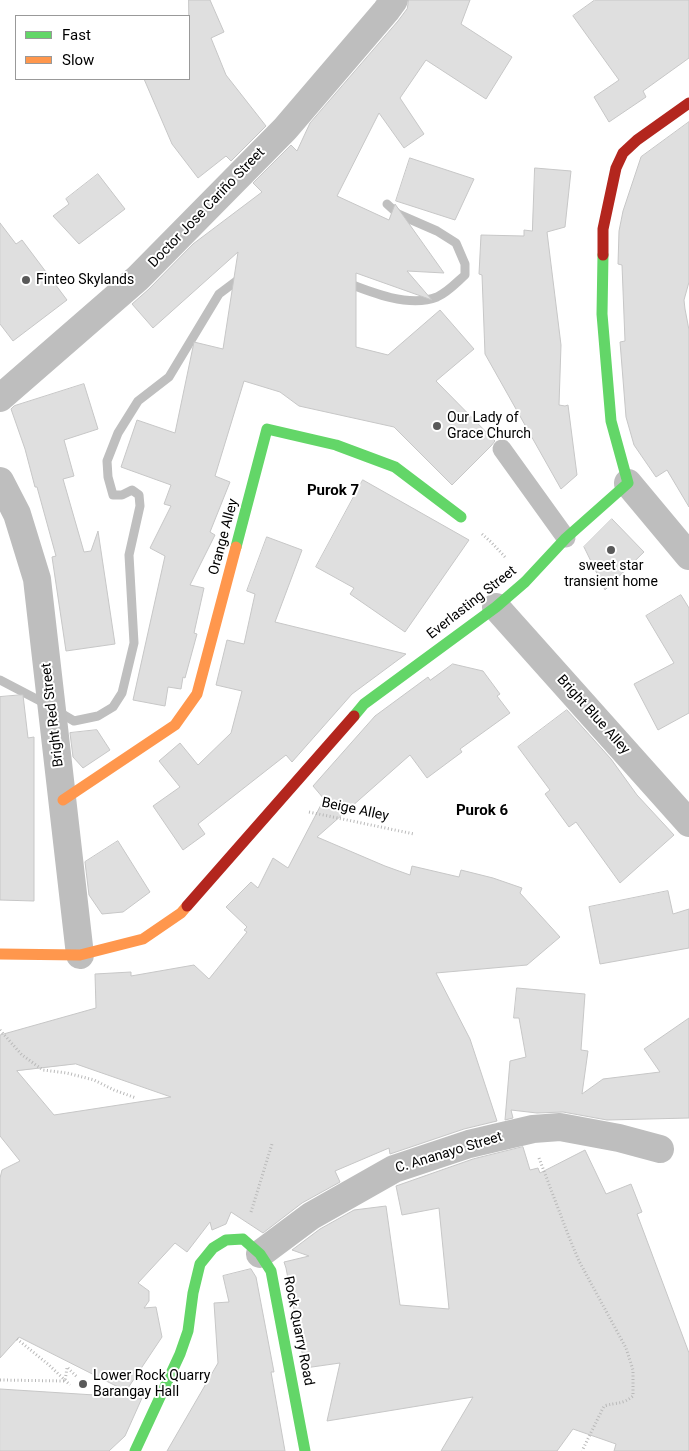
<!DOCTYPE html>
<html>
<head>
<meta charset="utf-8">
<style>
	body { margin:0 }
	#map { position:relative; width:689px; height:1451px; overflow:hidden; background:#fff; font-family:Roboto,sans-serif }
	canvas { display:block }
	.legend { position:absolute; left:15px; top:15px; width:175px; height:65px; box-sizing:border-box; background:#fff; border:1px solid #999; margin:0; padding:6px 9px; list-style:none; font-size:15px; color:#000 }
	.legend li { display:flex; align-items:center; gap:10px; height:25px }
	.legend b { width:25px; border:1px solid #999 }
</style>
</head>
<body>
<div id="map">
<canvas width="689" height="1451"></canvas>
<ul class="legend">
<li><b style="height:6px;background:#63d668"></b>Fast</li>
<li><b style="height:6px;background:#ff974d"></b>Slow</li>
</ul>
</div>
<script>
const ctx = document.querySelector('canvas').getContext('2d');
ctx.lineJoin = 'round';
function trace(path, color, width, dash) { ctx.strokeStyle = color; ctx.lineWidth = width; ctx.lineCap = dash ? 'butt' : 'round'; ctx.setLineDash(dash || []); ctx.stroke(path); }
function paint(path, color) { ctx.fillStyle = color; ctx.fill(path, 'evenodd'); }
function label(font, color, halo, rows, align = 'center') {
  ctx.font = font + ' Roboto,sans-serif'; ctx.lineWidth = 4; ctx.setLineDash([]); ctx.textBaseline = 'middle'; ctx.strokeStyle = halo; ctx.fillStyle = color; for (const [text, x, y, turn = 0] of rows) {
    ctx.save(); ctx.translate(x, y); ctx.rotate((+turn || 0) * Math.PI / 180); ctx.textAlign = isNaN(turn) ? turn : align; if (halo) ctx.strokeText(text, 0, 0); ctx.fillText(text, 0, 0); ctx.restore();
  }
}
const stream = new Path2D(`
	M345,282C370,292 409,308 437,297C448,292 456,283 465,275V264L456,243L437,231L398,214L387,204
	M0,680L46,704
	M57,711L74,721L98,716L113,707L122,693L134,643L129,555L140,506L139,495L132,490L122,495H113L108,477L107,461L118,433L138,401L169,377L219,294L243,276`);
const building = new Path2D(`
	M189,0H210L224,32L211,38L226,75L266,126L231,161L226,156L198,178L172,144L144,79H189Z
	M409,0H470L461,24L512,57L486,99L426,60L400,98L424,134L404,148L379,113L337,196L389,220L395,204L444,273L407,271L432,300L356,273V347L388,355L440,310L474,349L436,381L495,441L491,446L452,485L394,427L299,406L280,392L244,381L215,476L230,482L210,532L215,535L190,585L204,588L194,633L197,634L185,678L183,677L181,689L168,687L165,706L133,700L165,556L150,548L171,506L164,504L171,485L121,467L137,420L175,433L194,342L223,349L238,252L153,328L132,304L149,289L193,244L262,192L253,183L291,145L297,151L310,123L398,21L407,9Z
	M595,0H689V58L643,91L646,97L609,122L594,97L619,80L573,16Z
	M689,122V282L684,300L685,309L689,330V507L667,470L656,477L634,445L626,417L620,342L625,341L622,265L618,264L619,231L623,211L641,157Z
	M410,158L474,179L455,220L396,201Z
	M535,168L571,171L565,227L547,232L561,345L559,405L565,406L568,405L577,475L561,489L485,354L482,275L479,274L481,235L524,236V230L532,231Z
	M98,174L125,209L79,244L53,216L69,204L66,199Z
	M0,223L16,244L22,240L67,300L13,341L0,324Z
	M84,384L98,429L64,440L74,476L63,479L84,552L91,551L98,531L115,644L66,651L52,557L56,556L37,487H35L25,449L11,409L14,406Z
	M363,480L469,540L405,632L350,594L354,588L316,567Z
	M612,519L644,552L605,590L584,547Z
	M267,537L302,550L275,622L406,654L352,694L292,762L286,755L198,824L205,834L183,850L153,806L180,787L159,761L180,743L198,765L231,733L242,691L216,685L227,640L244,644L255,594L247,591Z
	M681,595L689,608V713L658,730L634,684L674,663L646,616Z
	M453,664L483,671L500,694L497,696L510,713L460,749L462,752L427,778L410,755L317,837L385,866L410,875L412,866L459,877L461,870L493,878L522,888L520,893L560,937L527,965L436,973L470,1039L497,1121L464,1129L390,1154L389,1148L335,1171L340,1182L302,1203L263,1233L231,1212L226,1224L212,1230L210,1222L187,1252L175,1243L138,1283L149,1291V1301L144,1308L156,1307L162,1337L126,1391L19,1337L0,1358V1178L2,1170L20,1161L0,1136V1035L96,1008L95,974L131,972V976L194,965L209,979L247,932L244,930L247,927L226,907L251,882L258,888L273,858L288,868L324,799L313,786L375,716L428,677L430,680ZM76,1064L171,1097L54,1115L17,1071Z
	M23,695L28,738L34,737V901L0,900V697Z
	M567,710L611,759L637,795L674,835L620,883L576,822L569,827L545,794L550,790L518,747Z
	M97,730L110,750L83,768L73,757L70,733Z
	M118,841L150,892L123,912L102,914L89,895L85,862Z
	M668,891L673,914L689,909V948L600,964L589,907Z
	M517,988L585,994L581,1050L588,1051L582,1094L603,1079L660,1072L644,1049L689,1018V1118L607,1120L563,1112L537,1113L511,1110L513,1118L505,1120L510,1061L526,1057L519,1018H514Z
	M523,1147L530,1170L538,1168L540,1173L585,1150L606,1194L631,1184L642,1212L637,1214L689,1353V1451H614L616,1444L573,1429L557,1451H441L473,1397L327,1421L340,1363L305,1368L286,1268L284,1262L309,1256L292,1250L320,1229L354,1210L386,1206L400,1305L449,1309L439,1208L402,1215L396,1186L473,1159Z
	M251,1269L256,1277L274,1372H271L285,1451H167L218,1363L214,1303L229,1302L223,1276Z
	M0,1389L142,1398L125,1436L109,1451H0Z`);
const path = new Path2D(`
	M482,534L491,542L506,558
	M309,812L414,834
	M0,1030L22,1055L43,1070L67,1073L94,1080L114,1090L136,1098
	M539,1158L569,1237L579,1261L626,1348L633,1370V1396C622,1405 617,1402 604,1406L582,1451
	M251,1212L272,1144
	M17,1339L49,1365L70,1385
	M68,1368L77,1377
	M0,1380L65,1381L67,1368`);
const lane = new Path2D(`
	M502,449L566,538`);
const street = new Path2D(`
	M0,398L138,278L285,129L386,11L394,0
	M0,481L17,514L37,579L80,955
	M628,483L689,556
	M496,607L689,823
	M260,1254L311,1216L394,1169L469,1144L533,1129L560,1127L619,1138L660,1149`);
const fast = new Path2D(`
	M236,547L267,429L336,445L395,467L461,517
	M354,716L364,704L496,607L525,582L566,538L628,483L611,421L602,314L603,255
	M135,1451L180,1354L188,1331L193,1293L200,1264L213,1248L226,1240L243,1239L260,1254L271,1271L305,1451`);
const slow = new Path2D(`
	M63,800L175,725L197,694L236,547
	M0,954L80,955L143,939L181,913L187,906`);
const jam = new Path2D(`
	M603,255V229L616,168L623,153L637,140L689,103
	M187,906L354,716`);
const markers = [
	[26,280,5,"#595959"],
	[437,426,5,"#595959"],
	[611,550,5,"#595959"],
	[83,1384,5,"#595959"]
];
const streetNames = [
	["Doctor Jose Cariño Street",207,208,-46],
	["Orange Alley",224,537,-75],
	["Everlasting Street",472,603,-38],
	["Bright Red Street",53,715,-97],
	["Bright Blue Alley",593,715,48],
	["Beige Alley",355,810,12],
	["C. Ananayo Street",449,1153,-17],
	["Rock Quarry Road",298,1331,79]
];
const poiNames = [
	["Finteo Skylands",36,280],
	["Our Lady of",447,418],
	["Grace Church",447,434],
	["sweet star",611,566,"center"],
	["transient home",611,582,"center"],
	["Lower Rock Quarry",93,1376],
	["Barangay Hall",93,1392]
];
const neighbourhoodNames = [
	["Purok 7",333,491],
	["Purok 6",482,811]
];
trace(stream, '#bfbfbf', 9);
paint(building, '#dfdfdf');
trace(building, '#c7c7c7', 1);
trace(path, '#b9b9b9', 3, [1, 2.5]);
trace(lane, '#bebebe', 19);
trace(street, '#bebebe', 28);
trace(fast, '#63d668', 11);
trace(slow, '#ff974d', 11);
trace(jam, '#b3261e', 11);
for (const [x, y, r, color] of markers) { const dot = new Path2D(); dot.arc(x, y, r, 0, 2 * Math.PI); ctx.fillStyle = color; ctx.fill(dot); trace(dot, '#fff', 2); }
label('14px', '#000', '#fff', streetNames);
label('14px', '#000', '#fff', poiNames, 'left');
label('bold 15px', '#000', '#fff', neighbourhoodNames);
</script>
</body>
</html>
